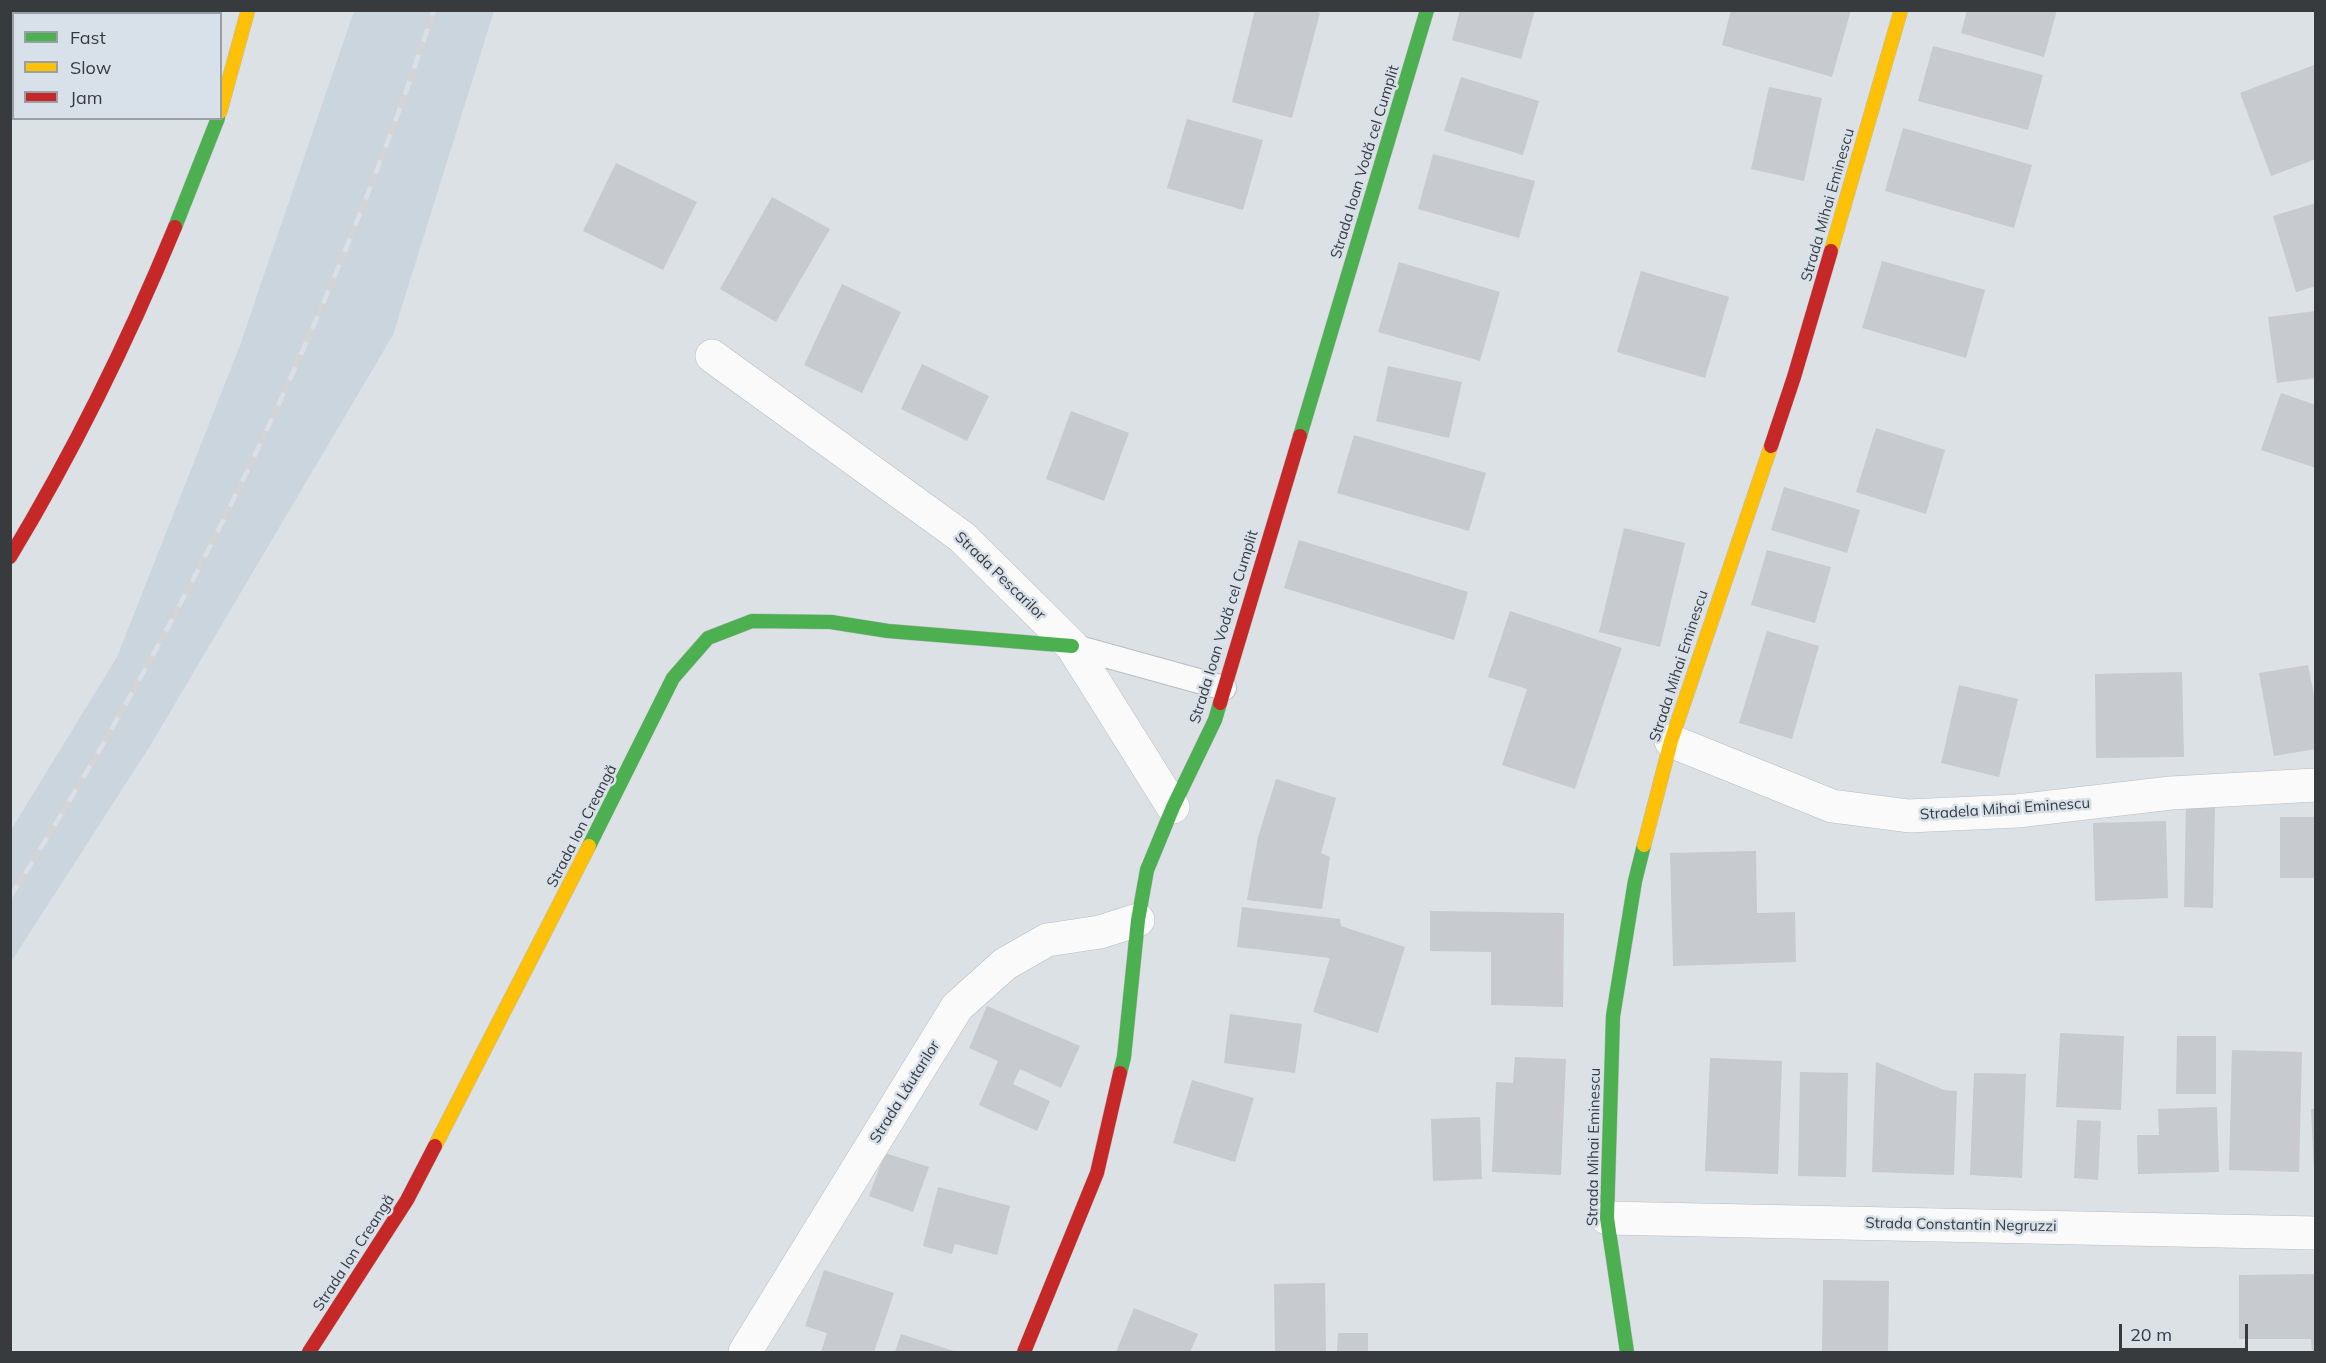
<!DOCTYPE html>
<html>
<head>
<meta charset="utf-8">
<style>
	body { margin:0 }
	#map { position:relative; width:2326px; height:1363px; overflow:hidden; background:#dce1e6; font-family:Mulish,sans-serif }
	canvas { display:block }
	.frame { position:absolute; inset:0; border:12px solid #373b3e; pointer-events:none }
	.legend { position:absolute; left:12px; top:12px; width:210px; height:108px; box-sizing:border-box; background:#d8e1ea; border:2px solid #989fa5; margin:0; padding:8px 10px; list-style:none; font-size:18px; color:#373b3e }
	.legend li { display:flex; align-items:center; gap:12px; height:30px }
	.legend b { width:30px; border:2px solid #989fa5 }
	.scale { position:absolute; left:2119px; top:1324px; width:129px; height:27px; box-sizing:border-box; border:3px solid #373b3e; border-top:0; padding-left:8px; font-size:18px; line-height:21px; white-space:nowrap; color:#373b3e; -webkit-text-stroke:4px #d8e1ea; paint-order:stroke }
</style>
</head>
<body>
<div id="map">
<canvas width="2326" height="1363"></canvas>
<div class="frame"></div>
<ul class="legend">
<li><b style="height:8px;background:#4caf50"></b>Fast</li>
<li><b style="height:8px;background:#ffc107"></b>Slow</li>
<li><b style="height:8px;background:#c62828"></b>Jam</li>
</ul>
<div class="scale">20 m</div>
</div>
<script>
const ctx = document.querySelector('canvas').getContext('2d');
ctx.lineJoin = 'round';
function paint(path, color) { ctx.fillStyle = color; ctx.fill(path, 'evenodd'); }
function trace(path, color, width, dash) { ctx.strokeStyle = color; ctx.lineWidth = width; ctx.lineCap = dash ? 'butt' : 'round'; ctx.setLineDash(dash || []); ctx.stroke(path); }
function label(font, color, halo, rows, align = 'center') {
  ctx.font = font + ' Mulish,sans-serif'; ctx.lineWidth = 5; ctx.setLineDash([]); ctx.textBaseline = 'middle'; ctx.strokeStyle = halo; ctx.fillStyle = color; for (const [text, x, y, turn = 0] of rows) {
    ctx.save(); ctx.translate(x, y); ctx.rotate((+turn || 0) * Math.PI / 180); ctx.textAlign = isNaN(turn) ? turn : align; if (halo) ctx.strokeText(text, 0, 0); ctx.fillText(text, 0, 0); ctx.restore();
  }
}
const built = new Path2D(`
	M354,11H494L393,335L150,746L11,962V830L117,657L239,348Z`);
const building = new Path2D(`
	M1255,10H1311L1320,13L1292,118L1232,102Z
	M1460,10H1535L1521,59L1452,40Z
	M1731,10H1851L1832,77L1722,45Z
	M1967,10H2057L2044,57L1961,33Z
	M1933,46L2043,75L2028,130L1918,101Z
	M2314,65L2316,159L2271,176L2240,93Z
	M1461,77L1539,101L1523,155L1444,131Z
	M1769,87L1822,98L1804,181L1751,169Z
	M1187,119L1263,140L1243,210L1167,188Z
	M1903,128L2032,165L2014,228L1885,191Z
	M1433,154L1535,181L1519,238L1418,209Z
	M616,163L697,202L663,270L583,231Z
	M772,197L830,229L776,322L720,289Z
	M2316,203V286L2296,292L2273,216Z
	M1882,261L1985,290L1966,358L1862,328Z
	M1399,262L1500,292L1480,361L1378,332Z
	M1641,271L1729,297L1705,378L1617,352Z
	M842,284L901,312L862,393L804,365Z
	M2316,311V378L2277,383L2268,317Z
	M922,364L989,396L967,441L901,409Z
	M1388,366L1462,382L1449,438L1376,421Z
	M2281,393L2316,405V468L2261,450Z
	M1071,411L1129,433L1104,501L1046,479Z
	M1876,428L1945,450L1926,514L1856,492Z
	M1354,435L1486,473L1469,531L1337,493Z
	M1784,487L1860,510L1847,553L1771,530Z
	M1624,528L1685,543L1660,647L1599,632Z
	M1299,540L1468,592L1454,640L1284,588Z
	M1767,550L1831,567L1815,623L1751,605Z
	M1510,611L1622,648L1575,789L1502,765L1527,689L1488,677Z
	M1767,631L1819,646L1792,739L1739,723Z
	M2308,665L2316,705V749L2274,756L2259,673Z
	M2182,672L2184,757L2096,758L2095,674Z
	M1959,685L2018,699L1999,777L1941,763Z
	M1276,779L1336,798L1321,853L1330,857L1322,909L1247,900L1258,837Z
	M2186,805H2215L2213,908L2184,907Z
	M2280,817H2316V878H2280Z
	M2166,821L2168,898L2095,901L2093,823Z
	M1756,851L1757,913L1795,912L1796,962L1673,966L1670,853Z
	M1242,907L1340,919L1341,926L1405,947L1378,1033L1313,1012L1330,958L1237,947Z
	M1430,911L1564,913L1563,1007L1491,1005V952L1430,951Z
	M987,1006L1080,1046L1061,1088L1020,1069L1013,1084L1050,1101L1037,1131L979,1105L998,1061L969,1048Z
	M1230,1014L1302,1024L1295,1073L1224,1063Z
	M2060,1033L2124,1036L2121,1110L2056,1107Z
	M2177,1036H2216V1094H2176Z
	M2232,1050L2302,1052L2299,1172L2229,1170Z
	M1515,1057L1566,1059L1561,1175L1492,1172L1496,1082L1513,1083Z
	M1710,1058L1782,1061L1778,1174L1705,1171Z
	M1876,1062L1944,1090L1957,1091L1954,1175L1872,1172Z
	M1800,1072L1848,1073L1846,1177L1798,1176Z
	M1974,1073L2026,1074L2022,1178L1970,1175Z
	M1192,1080L1254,1098L1235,1162L1173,1143Z
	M2217,1107L2219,1172L2138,1174L2137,1135H2159L2158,1109Z
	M2311,1109H2316V1172H2314Z
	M1480,1117L1482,1179L1433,1181L1431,1119Z
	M2077,1120L2101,1121L2098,1180L2074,1178Z
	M885,1153L929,1167L913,1212L869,1196Z
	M938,1187L1010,1206L997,1255L955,1244L952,1254L923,1246Z
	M824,1270L894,1293L874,1352H821L827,1333L805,1326Z
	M2316,1274V1352H2312L2311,1339H2239V1275Z
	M1823,1280L1889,1281L1888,1352H1822Z
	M1325,1283L1326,1352H1275L1274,1284Z
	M1134,1308L1198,1334L1190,1352H1116Z
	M1338,1333H1368V1352H1337Z
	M901,1334L957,1352H895Z`);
const lane = new Path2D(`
	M1072,646L1224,688`);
const street = new Path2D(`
	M712,356L962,537L1072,646L1173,807
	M1671,741L1832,806L1909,816L2017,811L2171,793L2316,785
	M1607,1218L2316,1233
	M745,1352L957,1007L1005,964L1047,940L1100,932L1138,920`);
const fast = new Path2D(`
	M175,227L218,118
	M1300,436L1427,10
	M589,846L673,678L708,638L752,621L831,622L888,631L1072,646
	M1120,1073L1124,1057L1138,920L1147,870L1173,807L1215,720L1220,703
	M1627,1352L1607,1218L1613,1016L1635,881L1644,845`);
const slow = new Path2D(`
	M220,112L248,10
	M1831,251L1901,10
	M1644,845L1671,741L1771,446
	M435,1146L589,846`);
const jam = new Path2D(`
	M1771,446L1794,377L1831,251
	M10,557C74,451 128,341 175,227
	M1220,703L1300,436
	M309,1352L407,1200L435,1146
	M1024,1352L1097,1173L1120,1073`);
const rail = new Path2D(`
	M10,897C187,619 330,323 434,10`);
const streetNames = [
	["Strada Ioan Vodă cel Cumplit",1365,162,-73],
	["Strada Mihai Eminescu",1828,205,-74],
	["Strada Pescarilor",1000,576,44],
	["Strada Ioan Vodă cel Cumplit",1224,627,-73],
	["Strada Mihai Eminescu",1679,666,-72],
	["Stradela Mihai Eminescu",2005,809,-4],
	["Strada Ion Creangă",582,826,-63],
	["Strada Lăutarilor",905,1092,-58],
	["Strada Mihai Eminescu",1594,1147,-89],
	["Strada Constantin Negruzzi",1961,1225,1],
	["Strada Ion Creangă",354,1253,-57]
];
paint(built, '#cbd5de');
paint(building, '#c7cace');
trace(lane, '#b9bdc1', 26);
trace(street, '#b9bdc1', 34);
trace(fast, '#b9bdc1', 15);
trace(slow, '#b9bdc1', 15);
trace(jam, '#b9bdc1', 15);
trace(lane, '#fafafb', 24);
trace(street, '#fafafb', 33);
trace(fast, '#4caf50', 14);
trace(slow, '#ffc107', 14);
trace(jam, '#c62828', 14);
trace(rail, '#d3d4d6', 7);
trace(rail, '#d8e1ea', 4.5, [14]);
label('15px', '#373b3e', '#d8e1ea', streetNames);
</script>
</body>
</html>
